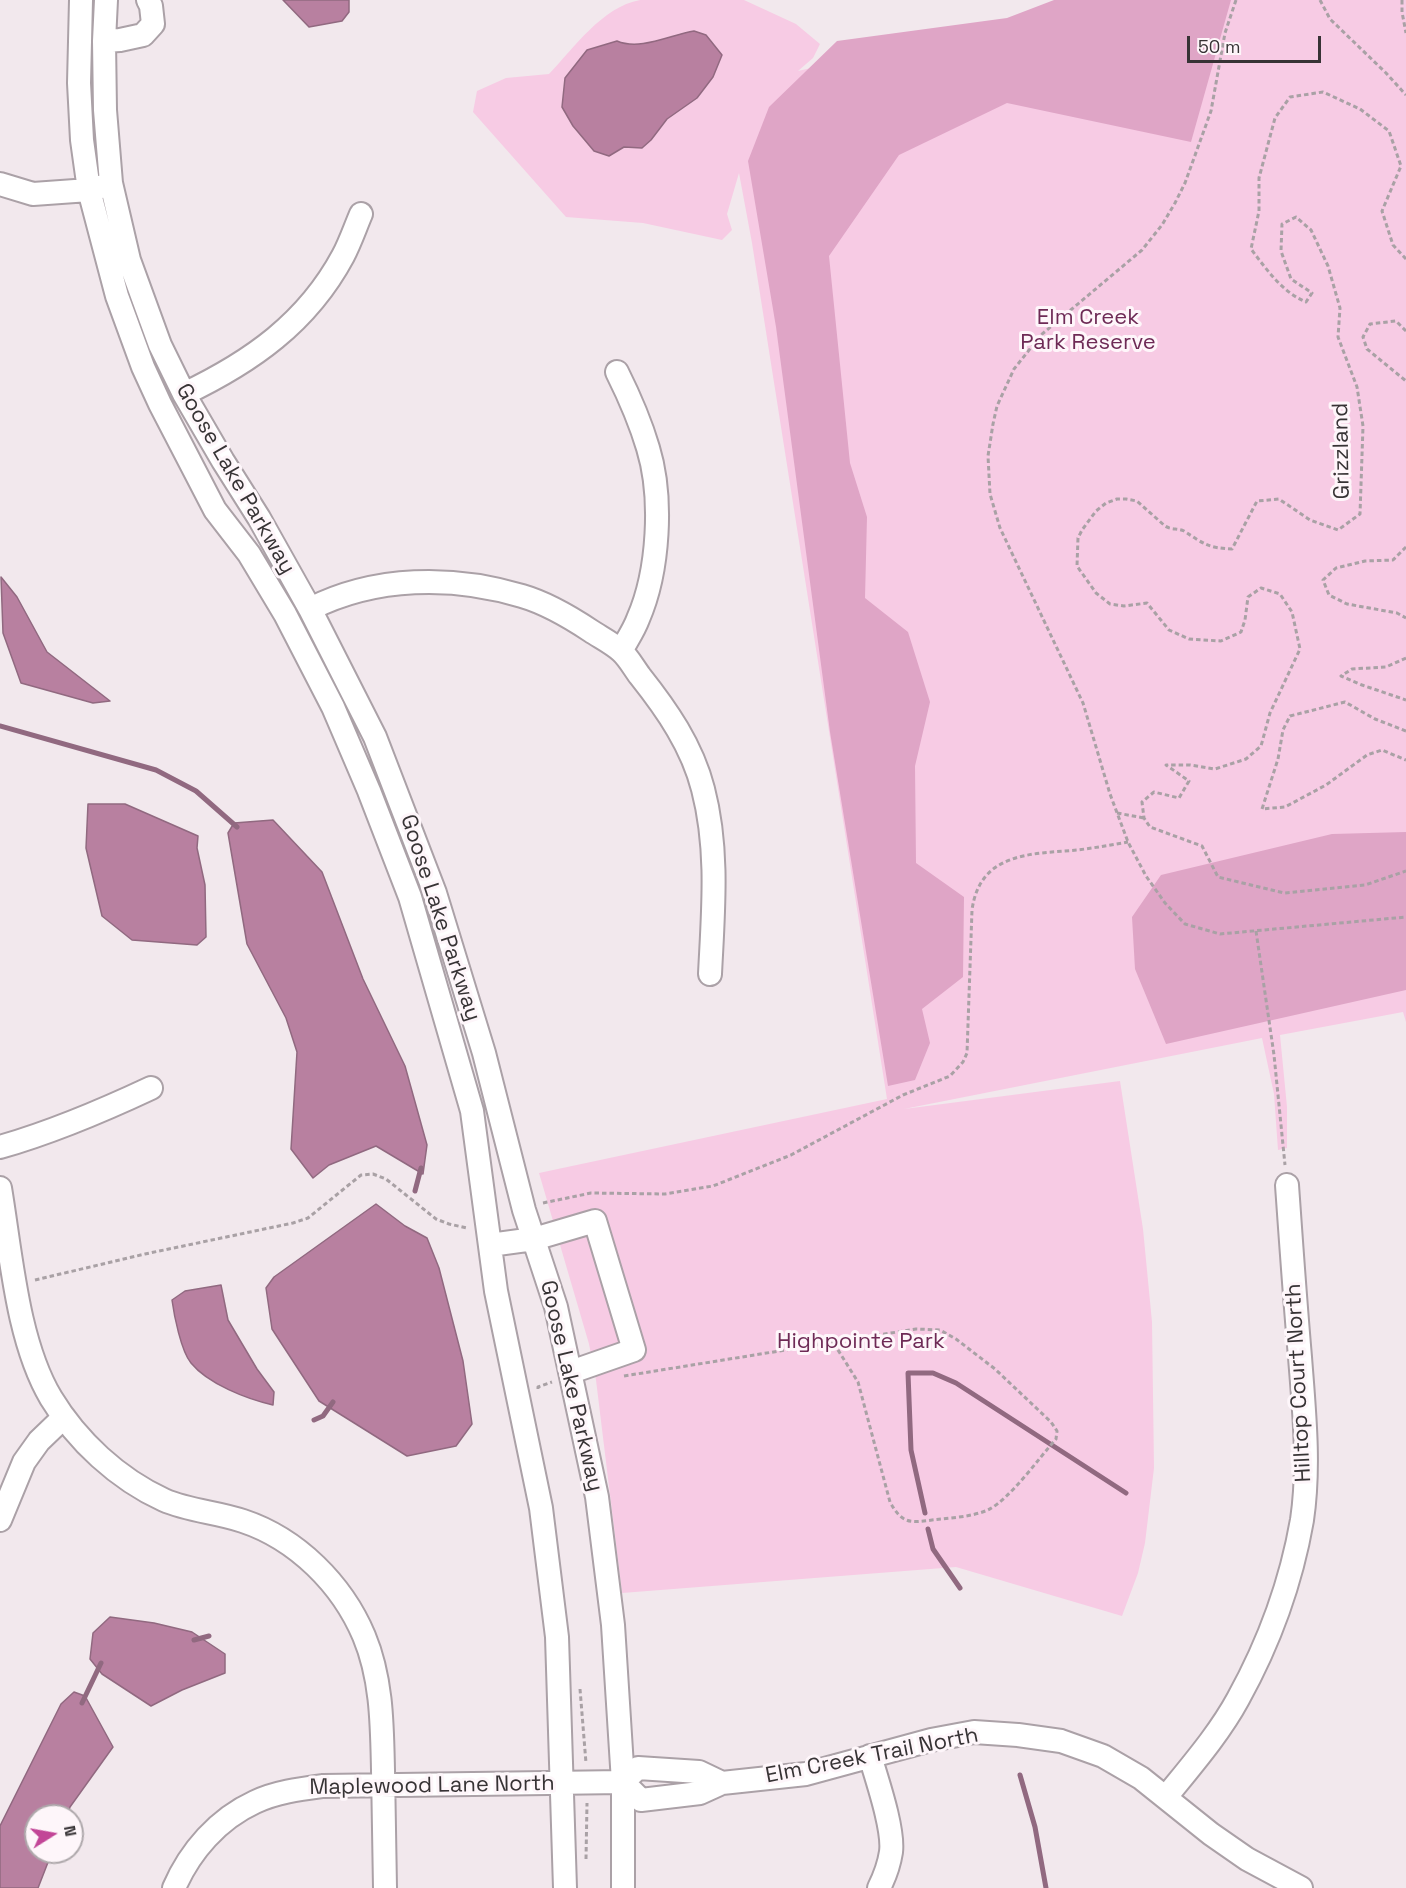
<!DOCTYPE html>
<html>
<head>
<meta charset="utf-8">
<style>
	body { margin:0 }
	#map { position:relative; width:1406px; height:1888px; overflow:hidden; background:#f2e8ed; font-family:"Space Grotesk",sans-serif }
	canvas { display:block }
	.north { position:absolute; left:24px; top:1804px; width:60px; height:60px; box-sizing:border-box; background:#fef6fa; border:2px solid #aea8ab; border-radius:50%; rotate:79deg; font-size:16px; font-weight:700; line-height:24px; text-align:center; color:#373335 }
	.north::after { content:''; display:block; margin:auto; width:21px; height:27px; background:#c24697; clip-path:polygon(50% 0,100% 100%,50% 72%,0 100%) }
	.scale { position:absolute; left:1187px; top:36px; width:134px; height:27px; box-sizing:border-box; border:3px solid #373335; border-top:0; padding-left:8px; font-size:18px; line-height:21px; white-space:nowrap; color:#373335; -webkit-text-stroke:4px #fef6fa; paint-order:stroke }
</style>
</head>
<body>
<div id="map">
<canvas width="1406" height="1888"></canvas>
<div class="north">N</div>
<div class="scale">50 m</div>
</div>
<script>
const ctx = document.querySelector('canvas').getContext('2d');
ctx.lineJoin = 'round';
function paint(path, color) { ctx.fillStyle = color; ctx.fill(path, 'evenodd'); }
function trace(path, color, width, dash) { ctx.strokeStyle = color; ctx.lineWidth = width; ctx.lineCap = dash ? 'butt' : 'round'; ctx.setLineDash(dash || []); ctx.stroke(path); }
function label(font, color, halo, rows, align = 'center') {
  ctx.font = font + ' "Space Grotesk",sans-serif'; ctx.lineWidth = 6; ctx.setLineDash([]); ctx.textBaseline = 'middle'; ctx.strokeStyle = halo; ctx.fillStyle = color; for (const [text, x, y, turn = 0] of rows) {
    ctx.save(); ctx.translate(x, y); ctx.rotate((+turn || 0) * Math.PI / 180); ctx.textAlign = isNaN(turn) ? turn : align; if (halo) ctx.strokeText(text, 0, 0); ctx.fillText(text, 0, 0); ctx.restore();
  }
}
const green = new Path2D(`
	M640,0H744L796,24L820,44L813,58L798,71L1110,0H1406V1022L1403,1012L1280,1035L1287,1107V1148L1278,1150L1274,1094L1262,1038L904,1109L1120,1081L1143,1229L1152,1322L1154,1468L1145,1543L1138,1573L1122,1616L956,1567L622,1593L596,1380L589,1344L539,1173L887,1099L752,243L739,173L727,214L732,230L722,240L643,223L566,217L473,112L477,91L506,78L549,74C574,48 602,7 640,0Z`);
const forest = new Path2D(`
	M1054,0H1231L1191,142L1007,103L899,155L829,256L850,463L867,517L865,598L908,632L930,702L915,766L916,863L964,897L963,977L922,1009L930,1043L915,1080L888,1086L830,732L776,327L748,161L769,107L837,41L1007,18Z
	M1406,832V990L1166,1044L1135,969L1132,917L1161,875L1332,834Z`);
const water = new Path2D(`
	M283,0H349V12L342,21L309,27Z
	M694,31L706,35L722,55L713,77L697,98L667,119L651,140L642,148L624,147L609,156L594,151L573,126L562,107L565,78L587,50L617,41C640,51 670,35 694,31Z
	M1,577L17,597L47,652L110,701L93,703L21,683L3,633Z
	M88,804H125L198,836L197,848L205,885L206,937L197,945L132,940L102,916L86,848Z
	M273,820L322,872L363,979L405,1066L427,1145L423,1174L376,1146L329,1165L313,1178L291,1149L297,1052L286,1018L247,944L228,833L234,823Z
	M376,1204L405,1226L427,1238L439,1268L463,1361L472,1424L456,1446L407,1456L319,1401L272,1329L266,1288L274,1277Z
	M221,1285L228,1320L257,1369L274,1392L273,1405C247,1399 208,1384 191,1363C181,1351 174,1315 172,1300L185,1291Z
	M110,1617L154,1623L192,1632L225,1654V1673L182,1690L151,1706L102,1674L90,1659L93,1633Z
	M74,1692L85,1696L113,1747L70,1807L67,1816H36V1852H52L38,1888H0V1826L61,1704Z`);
const stream = new Path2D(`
	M0,726L156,770L196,791L237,827
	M415,1191L421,1168
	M314,1420L323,1416L333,1402
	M925,1513L911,1450L908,1373H933L956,1383L1126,1493
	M928,1529L933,1549L960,1588
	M194,1640L209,1636
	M82,1703L101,1663
	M1020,1775L1035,1827L1046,1888`);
const path = new Path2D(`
	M1236,0L1225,33L1211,111L1185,183L1175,203L1162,225L1142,250L1041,335L1014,369L997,406L993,424L988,456L990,494L1000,528L1083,703L1110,794L1128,842L1146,876L1165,903L1185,924L1220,934L1406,917
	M1320,0L1330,19L1386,73L1406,95
	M1402,0V12L1406,33
	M1406,259L1393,245L1382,211L1401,166L1389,131L1360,109L1323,92L1290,97L1275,118L1259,178V211L1251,249C1267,270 1282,292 1306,302L1312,293L1291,279L1281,251L1282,224L1296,217L1311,230L1328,266L1340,308L1338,337L1357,387L1363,426L1360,514L1338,530L1310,520L1279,499L1257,501L1232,549C1208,548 1204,544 1184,531C1178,528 1171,530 1165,526L1137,501L1126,499H1117L1106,503L1096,511L1082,530L1078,538L1077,566L1096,593L1110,604L1124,606L1147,603L1169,630L1189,639L1221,641L1241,632L1245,620L1248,597L1261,588L1280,594L1292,612L1300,649L1270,713L1261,746L1246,759L1215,769L1190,765H1166L1189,781L1179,798L1154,792L1142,802L1144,818L1150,827L1202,846L1218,877L1284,893L1365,885L1406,871
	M1406,331L1396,321L1370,324L1363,337L1367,349L1406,381
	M1406,547L1393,560L1365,561L1336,568L1323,580L1329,595L1347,604L1397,613L1406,618
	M1406,658L1386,667L1352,669L1341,676L1362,685L1406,700
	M1406,731L1375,719L1345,702L1290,716L1283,730L1278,759L1262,809L1285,807L1326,785L1367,755L1382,750L1406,760
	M1117,813L1144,818
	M1256,931L1274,1055L1285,1165
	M543,1203L591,1193L665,1194L713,1186L791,1155L903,1095L950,1076L963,1062L967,1053L972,910C980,852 1031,854 1077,850C1094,848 1111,845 1128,842
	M35,1280L145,1254L293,1223L308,1218L361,1175L373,1174L386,1179L436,1219L449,1224L467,1228
	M624,1376L916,1329L940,1330L956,1339L995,1369L1051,1422L1057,1431L1056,1439C1039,1458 1010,1499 988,1510C971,1517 950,1518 932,1520C910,1523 902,1524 890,1502L858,1382L833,1342
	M538,1389V1387L552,1382
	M580,1689L586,1763
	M586,1859L587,1803`);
const minor = new Path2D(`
	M81,0L79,83L82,140L89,190L117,296L143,367L160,404L215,510L249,554L285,614L333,707L369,791L410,897L472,1111L496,1291L541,1508L557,1637L565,1888
	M106,0L104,41L105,110L111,183L129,260L160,345L184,394L223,461L259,518L310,609L375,737L435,893L484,1053L524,1210L556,1307L597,1497L613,1625L623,1782V1888
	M104,41L120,40L143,35L153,24L151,6L148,0
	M0,184L33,194L89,190L104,186
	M617,372C629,396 640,421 648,448C663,497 659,571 638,619C634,630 627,640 621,651
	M184,394C251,362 307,323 343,256C350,243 355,228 361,214
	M310,609C375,576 453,575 522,596C546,603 570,617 591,631C600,637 612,643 621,651C628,657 634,668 640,676C667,710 692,746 703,789C719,850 713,912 710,974
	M0,1147C53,1132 102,1111 151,1088
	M0,1188C11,1253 17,1341 51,1398C77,1441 118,1479 164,1500C189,1511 217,1512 243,1521C297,1539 342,1584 364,1636C382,1679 382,1725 383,1770C384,1809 384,1849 385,1888
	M490,1245L534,1239L595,1221L634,1350L571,1372
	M0,1520L24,1462L39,1441L64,1417
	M870,1756C877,1780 894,1829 891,1852C889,1865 885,1876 879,1888
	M623,1782L641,1800L700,1793L722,1783L806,1774L931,1740L974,1732L1018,1735L1061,1741L1103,1756L1141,1778L1211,1834L1247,1859L1301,1888
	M623,1782L638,1768L699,1772L722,1783
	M1166,1797C1191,1766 1219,1734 1238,1699C1269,1643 1291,1583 1302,1520C1310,1466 1304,1410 1300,1357C1295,1300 1291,1242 1287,1185
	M174,1888C190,1851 218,1819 255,1802C276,1792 300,1789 323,1786L623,1782`);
const parkNames = [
	["Elm Creek",1088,318],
	["Park Reserve",1088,343],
	["Highpointe Park",861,1342]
];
const streetNames = [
	["Grizzland",1342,451,-91],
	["Goose Lake Parkway",235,479,60],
	["Goose Lake Parkway",440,918,72],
	["Hilltop Court North",1299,1383,-93],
	["Goose Lake Parkway",571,1386,77],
	["Elm Creek Trail North",872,1756,-11],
	["Maplewood Lane North",432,1786,-1]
];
paint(green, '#f7cbe4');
paint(forest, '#dfa5c6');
paint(water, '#b880a0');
trace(water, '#916980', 1.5);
trace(stream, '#916980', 5);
trace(minor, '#aba1a7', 26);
trace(path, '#a9a1a5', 3, [4.5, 3]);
trace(minor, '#fff', 22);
label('22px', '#6e2a56', '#fef6fa', parkNames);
label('22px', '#373335', '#fef6fa', streetNames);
</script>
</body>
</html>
